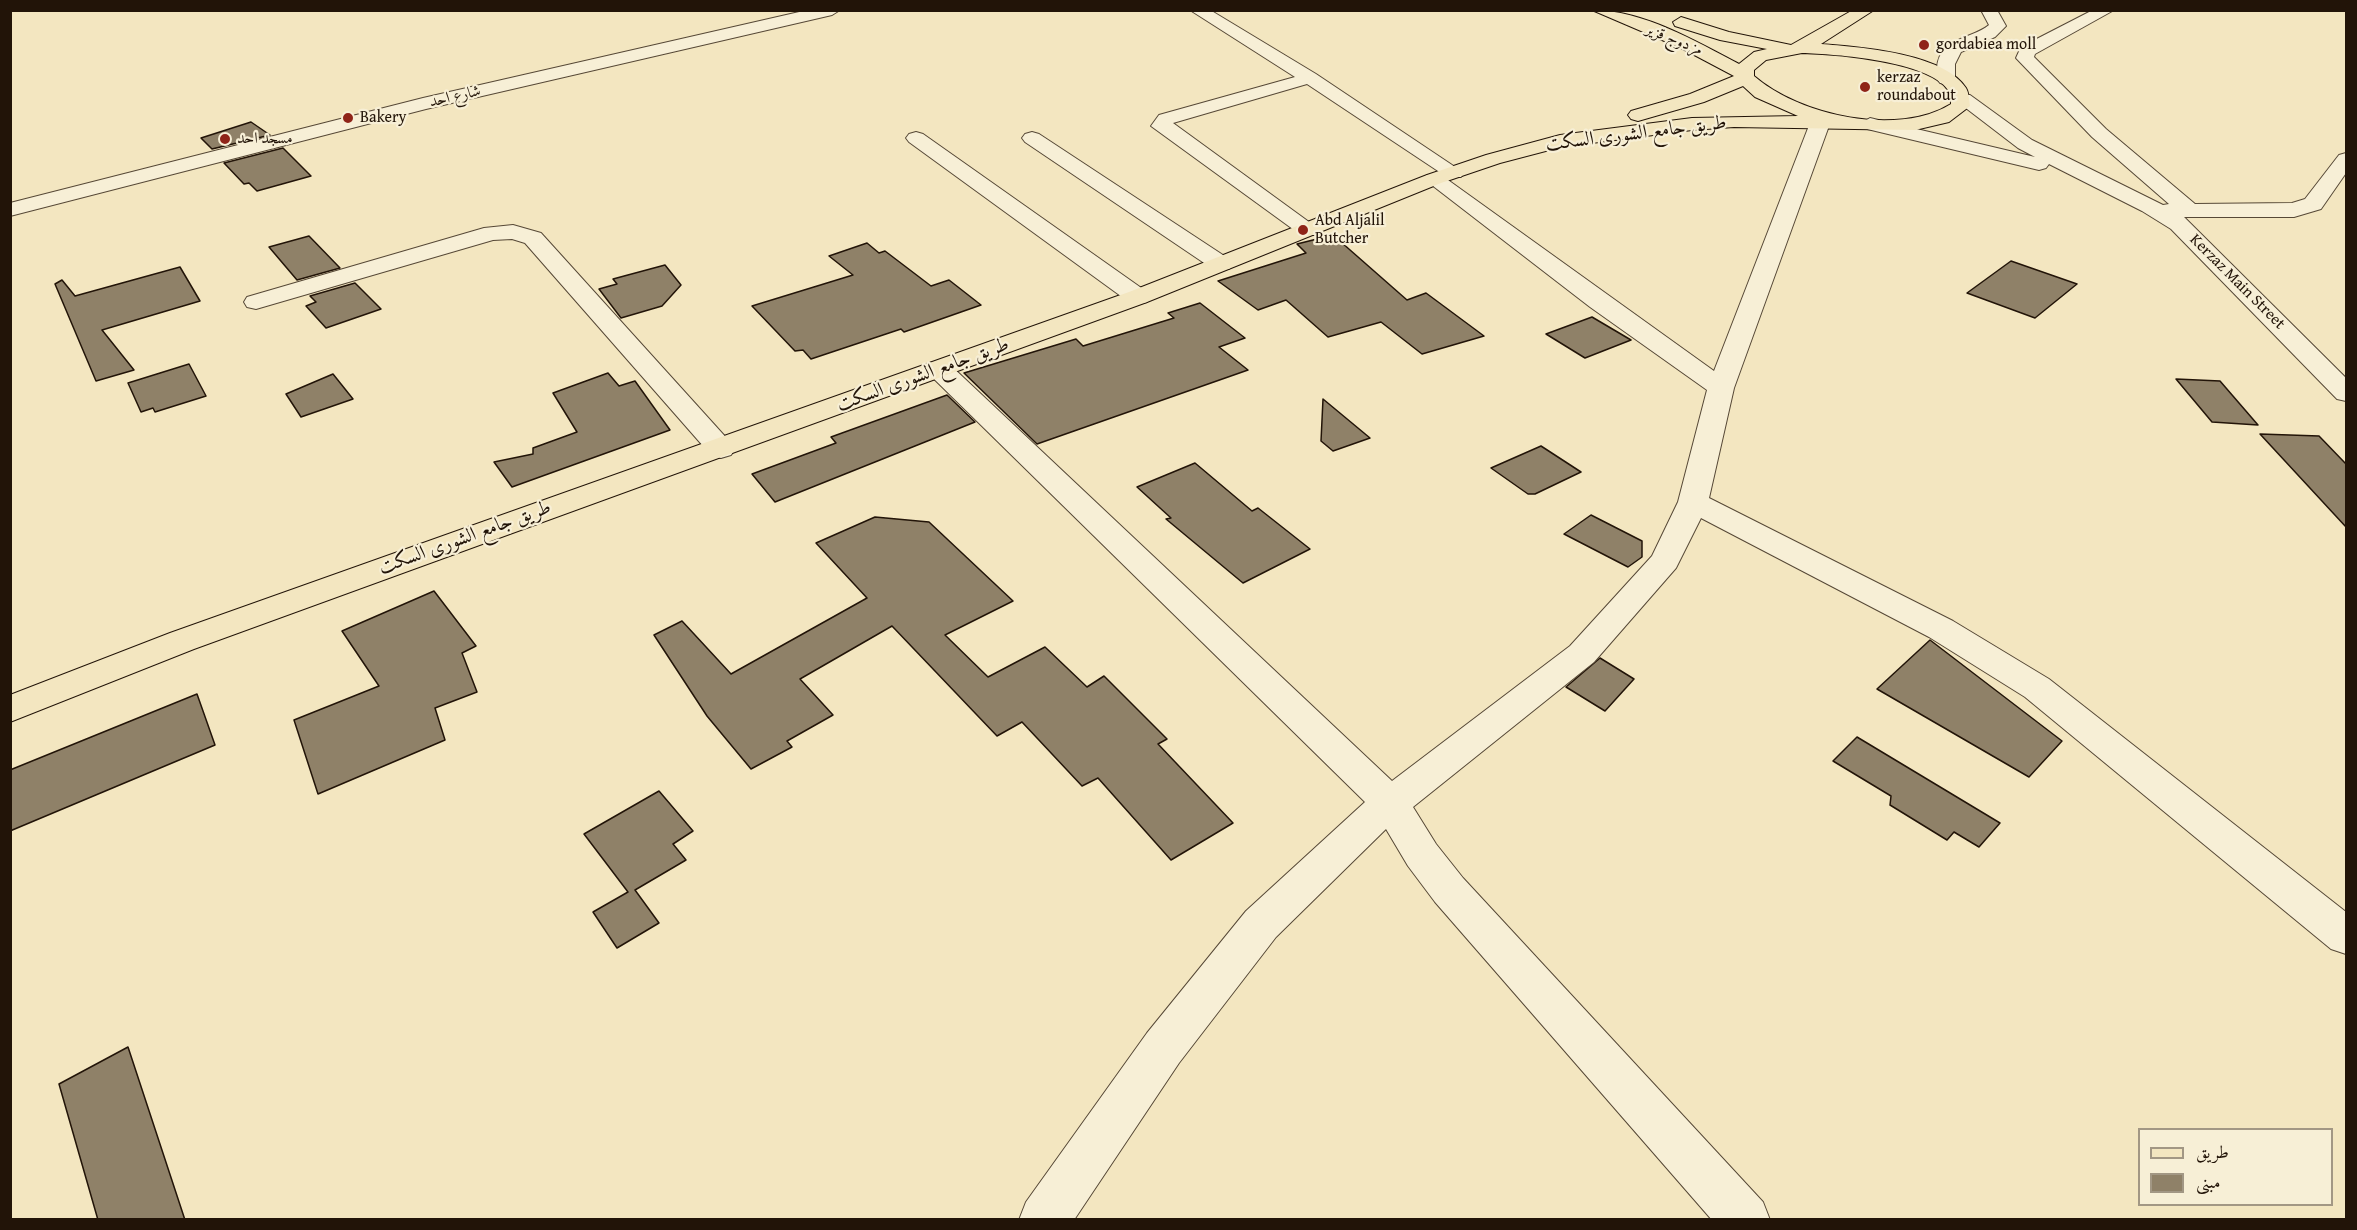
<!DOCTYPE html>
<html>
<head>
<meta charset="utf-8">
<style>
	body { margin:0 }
	#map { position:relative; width:2357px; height:1230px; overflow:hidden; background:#f3e6c0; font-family:"Gentium Book Plus",Amiri,serif }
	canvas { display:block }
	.frame { position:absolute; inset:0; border:12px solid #221408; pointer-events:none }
	.legend { position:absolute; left:2138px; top:1128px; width:195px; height:78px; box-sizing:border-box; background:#f7efd6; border:2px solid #a29784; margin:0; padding:8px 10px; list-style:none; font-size:18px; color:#221408 }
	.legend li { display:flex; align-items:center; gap:12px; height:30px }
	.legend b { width:30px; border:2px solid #a29784 }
</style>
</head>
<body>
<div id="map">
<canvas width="2357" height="1230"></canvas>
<div class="frame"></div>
<ul class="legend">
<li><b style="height:8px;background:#f3e6c0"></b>طريق</li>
<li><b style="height:16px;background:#8f8168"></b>مبنى</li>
</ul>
</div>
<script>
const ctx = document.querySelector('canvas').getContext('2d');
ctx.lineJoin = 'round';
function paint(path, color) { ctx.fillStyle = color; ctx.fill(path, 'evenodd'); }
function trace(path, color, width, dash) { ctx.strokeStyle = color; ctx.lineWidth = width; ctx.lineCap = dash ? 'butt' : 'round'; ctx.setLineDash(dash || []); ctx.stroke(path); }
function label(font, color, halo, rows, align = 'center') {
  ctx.font = font + ' "Gentium Book Plus",Amiri,serif'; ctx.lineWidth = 4.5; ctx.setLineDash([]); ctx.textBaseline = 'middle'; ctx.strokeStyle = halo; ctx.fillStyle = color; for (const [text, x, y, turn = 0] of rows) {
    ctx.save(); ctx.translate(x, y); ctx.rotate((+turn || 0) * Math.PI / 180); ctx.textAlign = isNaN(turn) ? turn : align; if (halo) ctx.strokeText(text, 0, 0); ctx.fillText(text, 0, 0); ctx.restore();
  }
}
const building = new Path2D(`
	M251,122L270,135L212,149L201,138Z
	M283,148L311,176L257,191L249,183L244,184L224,163Z
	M1333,235L1407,300L1426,293L1484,336L1422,354L1381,322L1328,337L1286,300L1258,310L1218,281L1306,253L1297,244Z
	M309,236L340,268L297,280L269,247Z
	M867,243L879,253L885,251L931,286L949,280L981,305L904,332L901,329L811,359L803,350L795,351L752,306L853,275L829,256Z
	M2011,261L2077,284L2035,318L1967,293Z
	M665,265L681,285L662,306L621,318L599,289L617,284L613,279Z
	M180,267L200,301L102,330L134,370L96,381L55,284L62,280L75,296Z
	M355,283L381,309L326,328L306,306L316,302L310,296Z
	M1200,303L1245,338L1219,347L1248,370L1037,444L964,373L1076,339L1083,346L1174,318L1168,313Z
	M1592,317L1631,340L1585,358L1546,334Z
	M189,364L206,396L155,412L153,408L141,412L128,383Z
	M608,373L619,386L635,381L670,430L512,487L494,462L533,454V448L577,432L553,393Z
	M333,374L353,399L301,417L286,394Z
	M2176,379L2220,381L2258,425L2212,422Z
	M947,395L975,422L775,502L752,474L836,443L831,437Z
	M1323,399L1370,438L1333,451L1321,441Z
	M2260,434L2319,436L2346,464V527Z
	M1541,446L1581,472L1535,494H1528L1491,468Z
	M1195,463L1252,511L1258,508L1310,549L1243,583L1166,519L1171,518L1137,487Z
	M1591,515L1642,541V557L1628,567L1564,534Z
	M875,517L929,522L1013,601L945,635L988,677L1045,647L1087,687L1104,676L1167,739L1158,744L1233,823L1171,860L1098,778L1082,786L1022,722L997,736L892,626L800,679L833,715L787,741L792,747L751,769L707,716L654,635L682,621L731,674L867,598L816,543Z
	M434,591L476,646L462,653L477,692L435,708L445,740L318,794L294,720L379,686L342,631Z
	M1930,640L2062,741L2029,777L1877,689Z
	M1600,658L1634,679L1605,711L1566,687Z
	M197,694L215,745L10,831V770Z
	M1857,737L2000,823L1979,847L1954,832L1947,840L1890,805L1891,796L1833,761Z
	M659,791L693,831L673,844L686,860L635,890L659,923L617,948L593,912L628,892L584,834Z
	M128,1047L185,1220H98L59,1084Z`);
const minor = new Path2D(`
	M808,10H840L832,15L426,109L10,216V203L423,98Z
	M1190,10H1210L1316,74L1464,173L1461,177H1447L1307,84L1173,123L1320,230L1317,235H1301L1151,126L1159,115L1295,77Z
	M1981,10H1997L2006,26L1995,37L1961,52L1955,64V79L1946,84L1940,83C1936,78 1937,75 1937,69C1938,38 1970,40 1989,25Z
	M2093,10H2114L2035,54L2034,57L2106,129L2195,204L2292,203L2305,199L2339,155L2346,153V173L2321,209L2294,217H2184L2346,378V401L2337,399L2171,229L2142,211L2049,164L2046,168L2039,170L1863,128L1860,124L1870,118L2035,157L2018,148L1954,99L1956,95H1970L2032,140L2163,205L2169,204L2092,137L2016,58L2021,47Z
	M1820,117L1830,123L1734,388L1709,498L1953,621L2049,679L2346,912V954L2331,949L2025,697L1929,637L1701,518L1676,568L1594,662L1413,807L1436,844L1463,878L1763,1202L1770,1220H1712L1435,902L1408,866L1386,829L1276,937L1179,1063L1074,1220H1019L1026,1202L1147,1033L1246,911L1365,802L930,375L926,369L930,363L939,361L948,363L1392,781L1570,646L1652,556L1678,502L1707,390L1590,307L1424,179L1427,175H1441L1714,371L1810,123Z
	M916,132L923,134L1147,292L1150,297L1147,302L1138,304L1129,302L909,142L906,138L909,134Z
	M1032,132L1039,134L1229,259L1233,264L1229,269H1213L1025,142L1022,138L1025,134Z
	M513,225L541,233L731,443L735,449L731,455L721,458L711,455L525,243L512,239L493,240L256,309L247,307L244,302L247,297L484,228Z`);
const major = new Path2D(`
	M1592,10C1643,10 1695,41 1739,64L1754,52L1767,49L1720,40L1675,26L1673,22L1681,17L1729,32L1791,45L1853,10H1874L1821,44C1859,47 1944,53 1966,88C1969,93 1969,100 1970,106L1949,122L1915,130L1734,127L1692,130L1561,147L1500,163L1441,183L1147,302L194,649L10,722V695L170,633L1129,292L1427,175L1486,155L1560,135L1692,118L1798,116L1755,97L1743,86L1704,102L1638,121L1631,119L1628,115L1631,111L1690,94L1734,76L1683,49ZM1802,53C1835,54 1929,61 1948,90C1951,94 1951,100 1951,104C1898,137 1800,116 1754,76V70L1766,60Z`);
const markers = [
	[1924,45,6,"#8f2418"],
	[1865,87,6,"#8f2418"],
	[348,118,6,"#8f2418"],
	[225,139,6,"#8f2418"],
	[1303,230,6,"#8f2418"]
];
const farStreetnames = [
	["مزدوج قزير",1674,40,22],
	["شارع احد",455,97,-13],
	["Kerzaz Main Street",2237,282,45]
];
const farPoinames = [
	["gordabiea moll",1936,45],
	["kerzaz",1877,78],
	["roundabout",1877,96],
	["Bakery",360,118],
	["مسجد احد",237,139],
	["Abd Aljalil",1315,221],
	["Butcher",1315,239]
];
const streetNames = [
	["طريق جامع الشورى السكت",1636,134,-7],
	["طريق جامع الشورى السكت",923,375,-20],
	["طريق جامع الشورى السكت",465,538,-20]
];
paint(building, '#8f8168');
trace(building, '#221408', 1.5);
trace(minor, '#564836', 2);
trace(major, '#221408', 2);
paint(minor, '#f7efd6');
paint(major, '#f3e6c0');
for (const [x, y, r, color] of markers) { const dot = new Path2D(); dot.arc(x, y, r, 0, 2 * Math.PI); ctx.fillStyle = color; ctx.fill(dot); trace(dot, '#f7efd6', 2); }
label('16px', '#221408', '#f7efd6', farStreetnames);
label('16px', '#221408', '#f7efd6', farPoinames, 'left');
label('20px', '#221408', '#f7efd6', streetNames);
</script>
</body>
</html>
